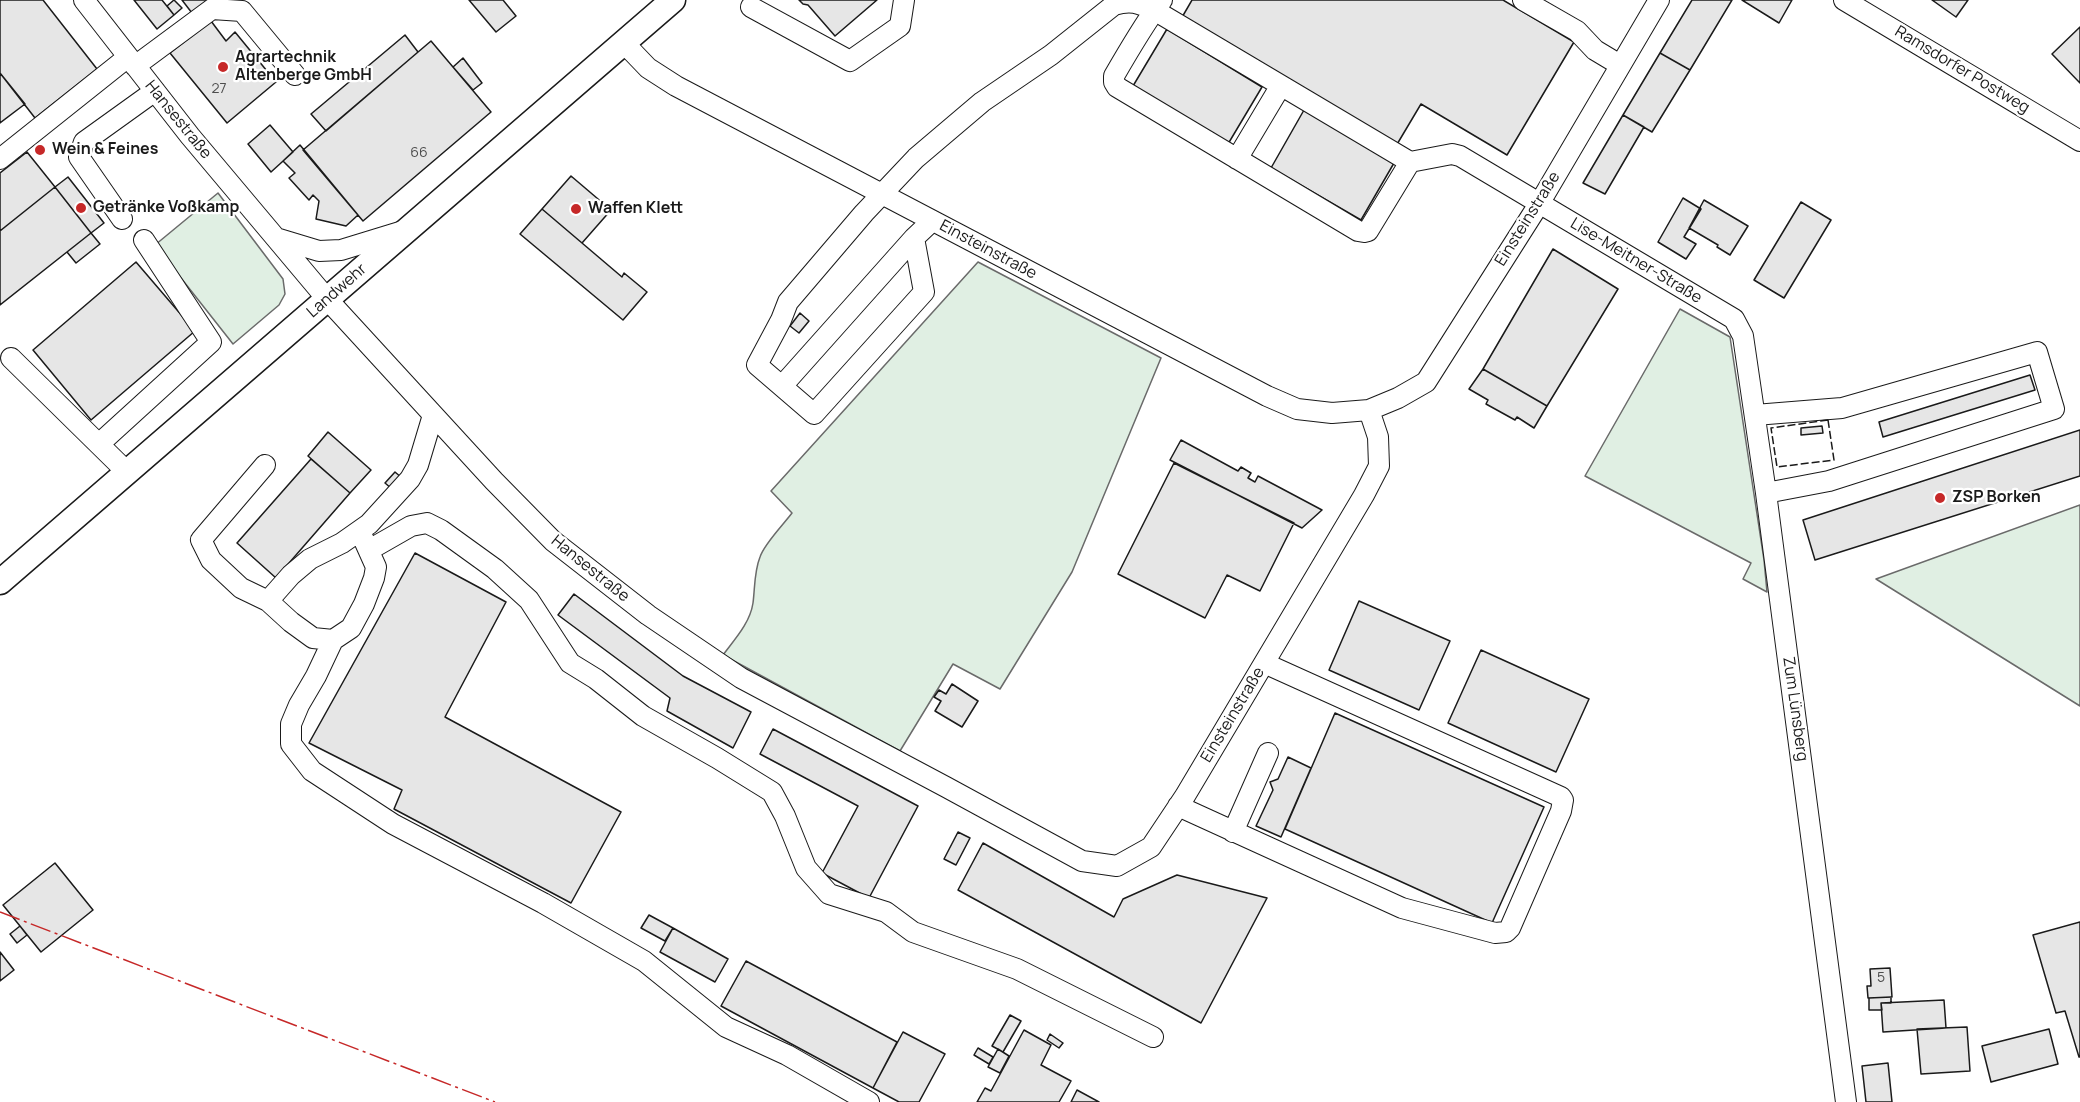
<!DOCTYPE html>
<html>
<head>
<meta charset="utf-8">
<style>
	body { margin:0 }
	canvas { display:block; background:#fff }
</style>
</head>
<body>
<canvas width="2080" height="1102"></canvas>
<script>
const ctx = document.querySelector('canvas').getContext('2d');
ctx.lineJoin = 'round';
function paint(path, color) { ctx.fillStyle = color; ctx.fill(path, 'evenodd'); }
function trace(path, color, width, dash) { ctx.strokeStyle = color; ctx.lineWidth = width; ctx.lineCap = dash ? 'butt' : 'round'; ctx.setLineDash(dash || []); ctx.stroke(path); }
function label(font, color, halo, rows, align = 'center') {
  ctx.font = font + ' Manrope,sans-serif'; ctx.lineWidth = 4.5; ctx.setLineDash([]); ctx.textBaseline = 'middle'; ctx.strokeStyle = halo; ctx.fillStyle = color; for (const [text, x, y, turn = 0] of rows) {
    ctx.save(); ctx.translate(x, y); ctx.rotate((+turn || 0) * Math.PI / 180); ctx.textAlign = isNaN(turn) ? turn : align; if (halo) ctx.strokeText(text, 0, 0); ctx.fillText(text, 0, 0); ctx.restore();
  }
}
const green = new Path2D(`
	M218,193L283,279L285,294L279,305L233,344L155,245Z
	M978,262L1161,358L1072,572L1000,689L953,664L900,751L723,655C735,639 750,623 753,603C755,588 754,572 760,557C764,544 783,525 792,513L771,491Z
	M1680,309L1730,337L1764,560L1767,592L1743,579L1751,563L1585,476Z
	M2080,505V706L1876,579Z`);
const building = new Path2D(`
	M0,0H43L97,69L35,118L0,73Z
	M134,0H162L174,15L157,29Z
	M174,0L182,8L174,15L167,6Z
	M182,0H208L192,13Z
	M469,0H503L516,16L496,32Z
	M799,0H877L835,36L808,5L803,4Z
	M1192,0H1503L1574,42L1507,155L1421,104L1396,146L1181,19Z
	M1692,0H1732L1690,70L1660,53Z
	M1742,0H1792L1779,23Z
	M1932,0H1968L1956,17Z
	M211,21L226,41L235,32L276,82L227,123L170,53Z
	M2080,27V83L2052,54Z
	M1167,29L1262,87L1228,144L1133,86Z
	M405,35L418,52L326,131L311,114Z
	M431,41L491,112L363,221L303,150Z
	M1660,53L1690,70L1652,132L1623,115Z
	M463,58L482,83L473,90L453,67Z
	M0,73L25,104L0,123Z
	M1304,110L1394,163L1361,220L1271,168Z
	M1623,115L1644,127L1605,194L1583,183Z
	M270,125L293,152L271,172L248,144Z
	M300,145L358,215L346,226L316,219L319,201L313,195L309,200L289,178L295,173L283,161Z
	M27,152L55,187L0,231V173Z
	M571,176L611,210L582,243L542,209Z
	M68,177L104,223L91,233L55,187Z
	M55,187L91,233L0,305V231Z
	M1683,198L1701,209L1684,237L1696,244L1686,259L1658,242Z
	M1704,200L1748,226L1730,255L1717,247L1718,245L1689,228Z
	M1801,202L1831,220L1784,298L1754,280Z
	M542,209L622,277L624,273L647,292L623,320L520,234Z
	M91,233L100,244L76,263L67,252Z
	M1553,249L1618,289L1547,406L1483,369Z
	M136,262L195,331L91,420L33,350Z
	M800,313L809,321L799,333L790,326Z
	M1483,369L1547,406L1534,428L1517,417L1515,420L1486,404L1488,400L1469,389Z
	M2030,375L2035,390L1883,437L1879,422Z
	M1822,426L1823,433L1801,435V428Z
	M2080,430V476L1815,560L1803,520Z
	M328,432L371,470L350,493L308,456Z
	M1181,440L1238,471L1241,467L1251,473L1248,478L1255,482L1258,476L1322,510L1302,528L1170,460Z
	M311,459L350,493L276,578L237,543Z
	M1174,463L1294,523L1260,591L1227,575L1205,618L1118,574Z
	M395,472L402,478L392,489L385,483Z
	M415,553L506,602L445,717L621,812L571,903L394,809L402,790L309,743Z
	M574,594L683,676L751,712L733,748L667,711L670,698L558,615Z
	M1359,601L1450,641L1419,710L1329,670Z
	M1481,650L1589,699L1556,772L1448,723Z
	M952,684L978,701L962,727L935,711L941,701L934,697L939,690L946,694Z
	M1335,713L1544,807L1492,923L1285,829Z
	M773,729L918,806L869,898L822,873L858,806L760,754Z
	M1288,757L1311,768L1281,837L1256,826L1273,790L1270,782L1278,779Z
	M958,832L970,838L956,865L944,859Z
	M983,843L1114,917L1123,899L1177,875L1267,898L1201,1023L958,890Z
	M55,863L93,910L41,952L3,905Z
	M649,915L673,928L665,941L641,928Z
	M2080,922V1057H2079L2065,1011L2056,1013L2033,935Z
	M20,926L27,935L17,943L10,934Z
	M673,928L728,959L715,982L660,952Z
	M0,952L14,970L0,981Z
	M746,961L897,1042L873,1088L721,1006Z
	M1890,968L1892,997L1868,998L1867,986H1871L1870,969Z
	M1891,997V1003H1881L1882,1010H1869V998Z
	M1944,1000L1946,1028L1883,1032L1881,1003Z
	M1010,1015L1021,1021L1003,1052L992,1046Z
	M1967,1027L1970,1071L1921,1074L1917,1029Z
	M2049,1029L2058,1064L1991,1082L1982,1046Z
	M1024,1030L1051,1045L1041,1065L1071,1081L1059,1102H977L985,1088L991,1091Z
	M903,1032L945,1054L919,1102H899L873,1088Z
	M1050,1034L1063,1043L1059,1048L1047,1040Z
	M978,1048L993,1057L989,1064L974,1055Z
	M998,1049L1009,1056L1000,1073L988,1067Z
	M1888,1063L1892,1102H1866L1862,1066Z
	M1077,1090L1099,1102H1071Z`);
const minor = new Path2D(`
	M84,0L190,136L327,299L494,481L553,541L648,615L741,678L946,787L1082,861L1117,866L1151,847L1185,796L1364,495L1379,466L1378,437L1369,410
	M1523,0L1577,31L1595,50L1620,65
	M1844,0L2080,141
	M751,7L850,61L900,26L904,0
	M624,43L648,68L676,86L1267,396L1297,409L1332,413L1369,410L1398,398L1426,382L1539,204L1659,0
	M135,66L212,9L242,11L295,75
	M0,159L128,57
	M1237,159L1280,87
	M1410,162L1452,154L1460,156L1734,319L1743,336L1766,493L1846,1102
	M122,219L79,157L84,142L155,91
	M932,221L914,238L924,292L814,414L757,365L781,320L788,302L864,213L916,158L982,102L1051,55L1114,5C1131,0 1138,3 1154,10L1410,162L1368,231L1364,232L1358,231L1117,87L1114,82V76C1129,50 1144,24 1162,0
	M276,238L319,251L341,250L403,231
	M11,358L128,473
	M782,386L914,238
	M1755,415L1842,408L2037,352L2054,409L1829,481L1766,493
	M99,444L211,342L144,240
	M265,465L201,540L211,560L241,588L268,601L291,575L310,559L342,543L369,524L410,479L418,465L433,415
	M369,550L411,526L427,523L441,530L495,569L529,600L570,663L596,679L643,716L717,758L772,792L785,816L806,868L829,894L886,912L913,932L1017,969L1153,1037
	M268,601L291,622L313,638L333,640L351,628L364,604L374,578L376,567L363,538
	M333,640L316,676L299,705L291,724V744L312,771L393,824L543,903L644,961L726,1027L787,1055L869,1102
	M1178,806L1402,908L1495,933L1506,932L1510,928L1561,811L1563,800L1561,797L1264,663
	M1233,832L1268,753`);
const major = new Path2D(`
	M0,582L673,0`);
const fence = new Path2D(`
	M1828,420L1834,460L1777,467L1771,428Z`);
const power = new Path2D(`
	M0,912L495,1102`);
const markers = [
	[223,67,6,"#c62828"],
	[40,150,6,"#c62828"],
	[81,208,6,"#c62828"],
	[576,209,6,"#c62828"],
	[1940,498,6,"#c62828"]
];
const numberNames = [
	["27",219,89],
	["66",419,153],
	["5",1881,978]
];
const poiNames = [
	["Agrartechnik",235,58],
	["Altenberge GmbH",235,76],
	["Wein & Feines",52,150],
	["Getränke Voßkamp",93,208],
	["Waffen Klett",588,209],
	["ZSP Borken",1952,498]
];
const streetNames = [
	["Ramsdorfer Postweg",1962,70,31],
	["Hansestraße",178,120,51],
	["Einsteinstraße",1528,219,-58],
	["Einsteinstraße",988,250,28],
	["Lise-Meitner-Straße",1636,261,31],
	["Landwehr",337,291,-41],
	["Hansestraße",590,569,39],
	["Zum Lünsberg",1795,709,82],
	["Einsteinstraße",1233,715,-59]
];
paint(green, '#e0efe3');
trace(green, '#6a6a6a', 1.5);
paint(building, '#e6e6e6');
trace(building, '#1a1a1a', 1.5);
trace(minor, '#1a1a1a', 22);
trace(major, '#1a1a1a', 27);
trace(minor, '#fff', 20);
trace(major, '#fff', 24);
trace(fence, '#1a1a1a', 1.5, [8, 3]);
trace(power, '#c62828', 1.5, [21, 4.5, 3, 4.5]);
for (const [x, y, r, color] of markers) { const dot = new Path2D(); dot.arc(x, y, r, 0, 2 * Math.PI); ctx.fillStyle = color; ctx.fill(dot); trace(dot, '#fff', 2); }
label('14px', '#4d4d4d', null, numberNames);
label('bold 16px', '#1a1a1a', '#fff', poiNames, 'left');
label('16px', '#1a1a1a', '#fff', streetNames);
</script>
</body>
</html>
